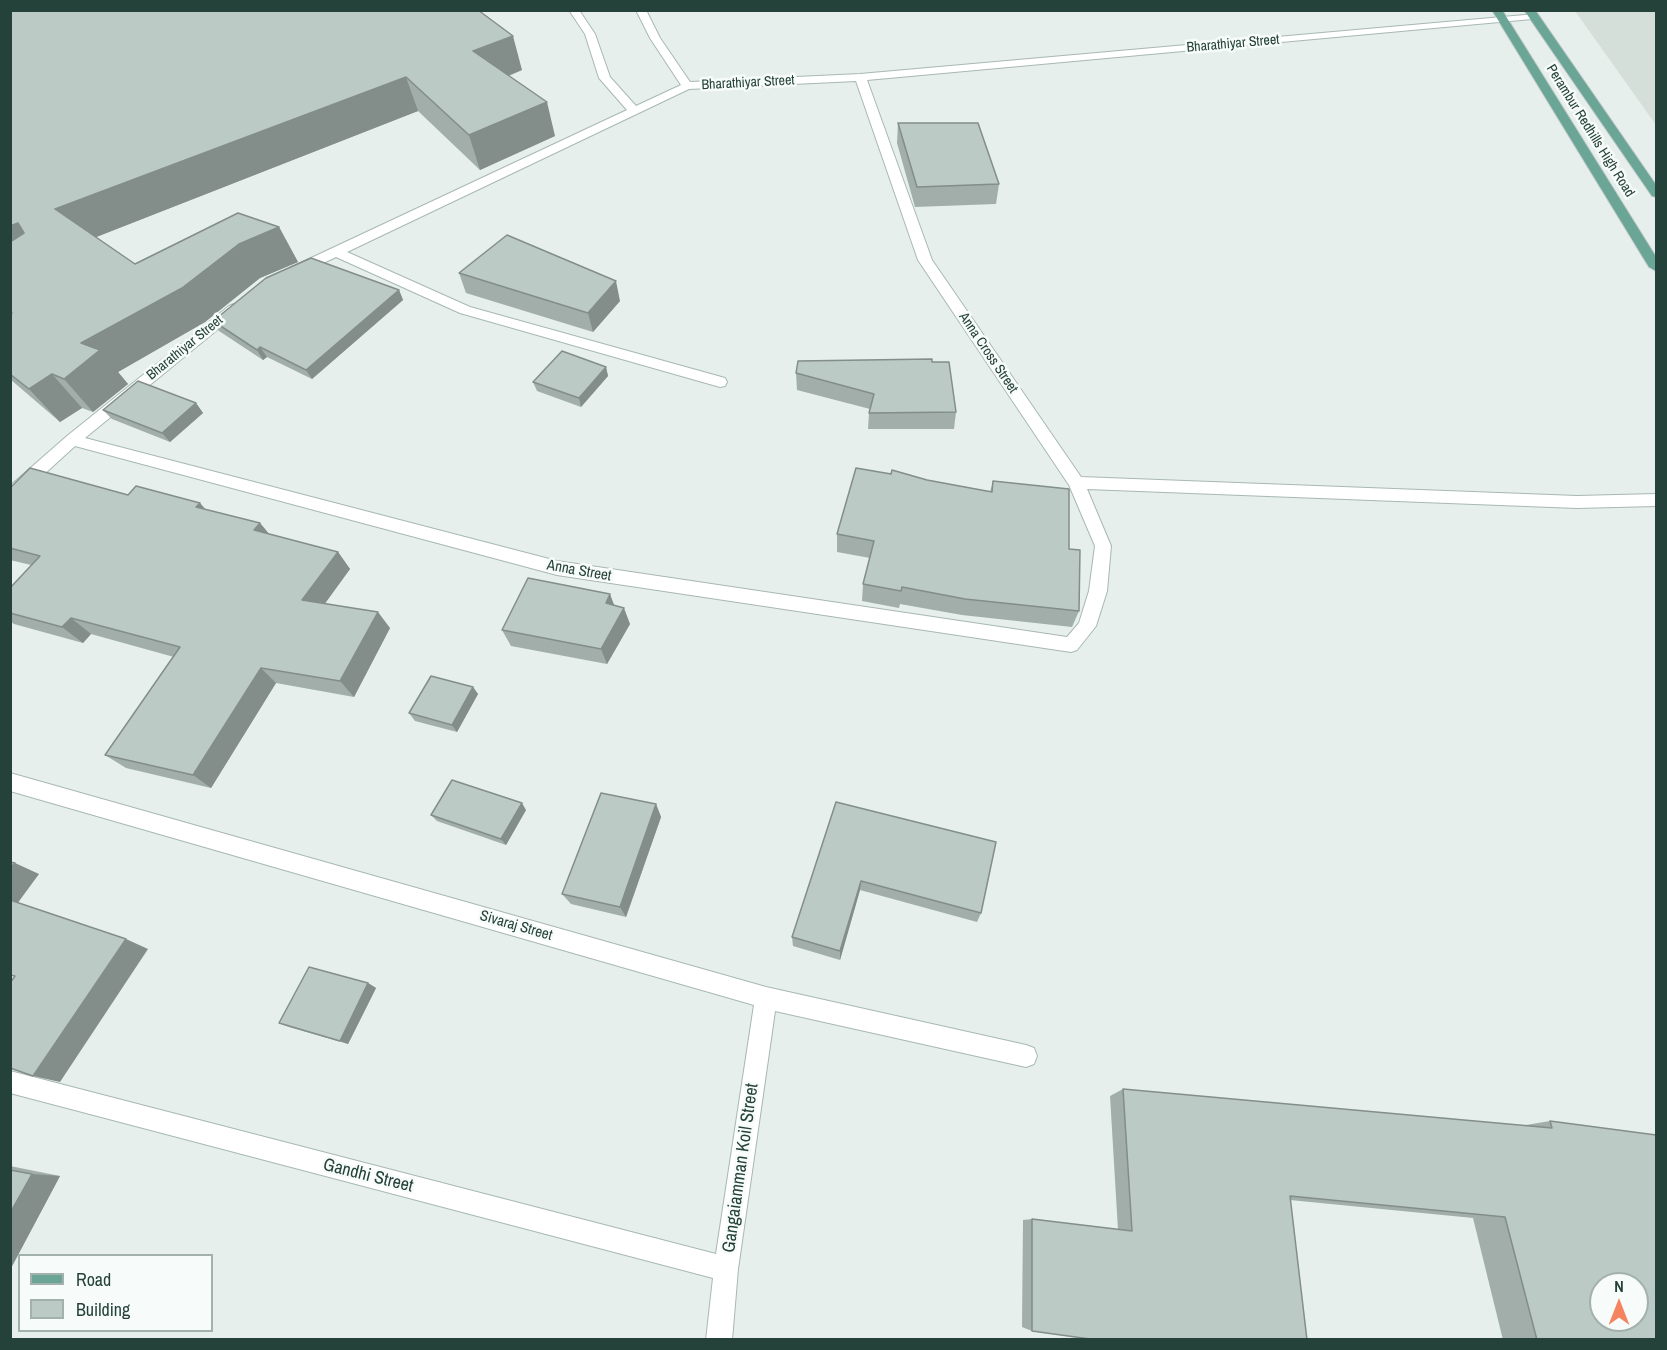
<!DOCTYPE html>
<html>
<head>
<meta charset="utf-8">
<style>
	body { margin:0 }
	#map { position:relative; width:1667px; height:1350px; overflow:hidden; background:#e6efeb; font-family:"Archivo Narrow",sans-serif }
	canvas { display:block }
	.frame { position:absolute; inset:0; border:12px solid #24423a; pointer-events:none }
	.legend { position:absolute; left:18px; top:1254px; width:195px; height:78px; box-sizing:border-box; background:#f7fbf9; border:2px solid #a3b1ad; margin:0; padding:8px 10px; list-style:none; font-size:18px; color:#24423a }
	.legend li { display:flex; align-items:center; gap:12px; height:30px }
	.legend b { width:30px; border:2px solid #a3b1ad }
	.north { position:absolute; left:1589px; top:1272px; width:60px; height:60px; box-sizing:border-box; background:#f7fbf9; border:2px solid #a3b1ad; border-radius:50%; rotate:0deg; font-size:16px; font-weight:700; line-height:24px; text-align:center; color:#24423a }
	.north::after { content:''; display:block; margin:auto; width:21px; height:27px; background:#f4845f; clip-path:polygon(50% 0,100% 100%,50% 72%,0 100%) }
</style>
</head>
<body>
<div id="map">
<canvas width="1667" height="1350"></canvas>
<div class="frame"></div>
<ul class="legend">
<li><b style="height:8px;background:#6aa596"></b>Road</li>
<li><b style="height:16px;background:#bbcac4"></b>Building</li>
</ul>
<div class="north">N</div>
</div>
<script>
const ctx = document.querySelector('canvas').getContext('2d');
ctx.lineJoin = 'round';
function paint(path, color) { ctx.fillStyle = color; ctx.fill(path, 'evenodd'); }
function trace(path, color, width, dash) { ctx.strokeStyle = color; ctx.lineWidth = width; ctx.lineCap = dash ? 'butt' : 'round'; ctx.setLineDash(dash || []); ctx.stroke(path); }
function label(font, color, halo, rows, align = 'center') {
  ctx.font = font + ' "Archivo Narrow",sans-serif'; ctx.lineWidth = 5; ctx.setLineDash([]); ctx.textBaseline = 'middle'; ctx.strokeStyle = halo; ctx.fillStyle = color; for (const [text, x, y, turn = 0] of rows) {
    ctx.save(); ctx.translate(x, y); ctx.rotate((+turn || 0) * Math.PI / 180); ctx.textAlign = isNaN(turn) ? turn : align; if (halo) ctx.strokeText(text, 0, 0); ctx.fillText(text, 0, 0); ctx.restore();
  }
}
const built = new Path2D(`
	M1575,11H1656V125Z`);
const minor = new Path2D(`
	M569,10H579L595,34L610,77L636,106L681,85L650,38L636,10H646L660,38L690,82L860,74L1536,14V18L1532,19L867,80L932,260L1081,477L1577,496L1656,494V506L1577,508L1087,489L1111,546L1107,591L1096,626L1077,650L1071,652L557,575L75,446L16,500L10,502V486L67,436L229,306L234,304L241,309L239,312L85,438L557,561L1067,637L1079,623L1089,591L1095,546L1069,485L918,260L856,81L689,89L347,252L470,307L725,378L727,382L725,386L720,387L460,313L336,257L302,273H292L290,270L292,267L627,110L599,78L585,34Z
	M10,773L766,987L1026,1045L1034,1048L1037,1056L1034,1064L1026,1067L775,1011L738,1269L732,1340H706L713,1278L10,1093V1071L716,1254L754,1005L10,791Z`);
const major = new Path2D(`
	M1492,10H1502L1656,257V271L1649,267Z
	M1524,10H1535L1656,185V197L1652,196Z`);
const wall = new Path2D(`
	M10,10L522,70L509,76L555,136L480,170L418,111L96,237L135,264L279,227L298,262L260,278L205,322L118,372L128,384L93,412L82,408L60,422L10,379V314L12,313Z
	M898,123L999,184L996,204L915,207L897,143Z
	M459,273L620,301L593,332L466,293Z
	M399,290L403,300L312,379L267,357L263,360L219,331L213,321Z
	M932,362L956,412L954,429H868L869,413L870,409L797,390L796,373Z
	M606,367L608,376L581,407L537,391L533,382Z
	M196,403L203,413L170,442L112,419L103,410Z
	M927,480L990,492L993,481L1069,549L1079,611L1072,627L962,615L900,604L899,608L862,601L863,584L870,558L837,552V534Z
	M10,488L128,495L206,510L260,523L269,534L338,552L350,569L325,603L390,628L354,697L276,683L211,788L126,768L105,755L174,657L91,634L83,643L14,624L10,621V588L31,565L10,560Z
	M614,605L630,624L607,664L511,646L502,630Z
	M473,687L478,694L457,732L415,721L409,713Z
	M836,802L981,913L977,922L860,890L840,960L793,946L792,937Z
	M656,804L661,817L626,917L571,904L562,894Z
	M526,810L506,845L437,821L431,815Z
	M368,983L376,988L348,1044L289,1027L279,1023Z
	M1123,1089L1520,1126L1550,1121L1656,1340H1503L1473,1218L1290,1200L1032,1331L1022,1327L1023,1220L1032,1219L1118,1230L1110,1096Z
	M10,1166L60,1176L10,1270Z`);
const shadedWall = new Path2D(`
	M513,36L522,70L484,85L473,51Z
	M406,77L418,111L81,243L55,209Z
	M547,102L555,136L480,170L469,135Z
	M18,223L46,257L10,271V226Z
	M279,227L298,262L260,278L205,322L118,372L128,384L93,412L64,379L81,343L239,244Z
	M616,281L620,301L593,332L588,313Z
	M399,290L403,300L312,379L306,370Z
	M260,347L267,357L263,360L257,350Z
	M606,367L608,376L581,407L579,398Z
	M52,374L82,408L60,422L29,389Z
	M196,403L203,413L170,442L162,433Z
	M200,503L216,521L196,507Z
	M260,523L274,540L254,530Z
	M338,552L350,569L316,616L302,600Z
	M610,594L616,610L606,603Z
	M624,608L630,624L607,664L601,649Z
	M378,612L390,628L354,697L340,681Z
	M71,618L91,634L83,643L62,627Z
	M261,668L276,683L211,788L193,775Z
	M473,687L478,694L457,732L452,725Z
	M522,803L526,810L506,845L501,839Z
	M656,804L661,817L626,917L620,907Z
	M15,863L39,874L17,904L10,902V868Z
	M861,881L860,890L840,960V951Z
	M126,939L148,949L60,1082L33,1076Z
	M368,983L376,988L348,1044L340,1041Z
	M32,1174L60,1176L10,1270V1213Z`);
const building = new Path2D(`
	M10,10H478L513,36L473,51L547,102L469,135L406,77L55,209L135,264L238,213L279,227L239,244L182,288L81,343L100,350L64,379L52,374L29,389L10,374V314L12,313L10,311V242L24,233L18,223L10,226Z
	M898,123H978L999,184L917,187Z
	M507,235L616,281L588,313L459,273Z
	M311,258L399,290L306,370L260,347L257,350L213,321L266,278Z
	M562,351L606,367L579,398L533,382Z
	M932,359V362H949L956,412L869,413L874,394L796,373L798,361Z
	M138,381L196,403L162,433L103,410Z
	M30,468L128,495L136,486L200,503L196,507L260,523L254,530L338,552L302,600L378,612L340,681L261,668L193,775L105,755L180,647L71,618L62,627L10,613V588L40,556L10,548V488Z
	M856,468L891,474L892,470L927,480L992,492L993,481L1069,489V549L1080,550L1079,611L965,599L902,587L901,591L863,584L874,541L837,534Z
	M528,578L610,594L606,603L624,608L601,649L502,630Z
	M431,676L473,687L452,725L409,713Z
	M452,780L522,803L501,839L431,815Z
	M601,793L656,804L620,907L562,894Z
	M836,802L996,842L981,913L861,881L840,951L792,937Z
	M10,862L15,863L10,868Z
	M10,900L126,939L33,1076L10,1068V983L15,976L10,975Z
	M309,967L368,983L340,1041L279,1023Z
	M1123,1089L1552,1128L1550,1121L1656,1135V1340H1537L1505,1217L1290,1196L1307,1340H1097L1032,1331V1219L1132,1231ZM1601,1284H1637V1320H1601Z
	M10,1170L32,1174L10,1213Z`);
const farStreetnames = [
	["Bharathiyar Street",1233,44,-5],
	["Bharathiyar Street",748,83,-3],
	["Perambur Redhills High Road",1590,131,58],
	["Bharathiyar Street",185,348,-39],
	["Anna Cross Street",988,353,56]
];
const streetNames = [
	["Anna Street",579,571,10],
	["Sivaraj Street",516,926,16]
];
const nearStreetnames = [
	["Gangaiamman Koil Street",741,1168,-82],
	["Gandhi Street",368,1176,14]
];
paint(built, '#d4dfda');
trace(minor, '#a8b8b2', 2);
trace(major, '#c2cac8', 2);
paint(minor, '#fff');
paint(major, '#6aa596');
paint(wall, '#a1aea9');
paint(shadedWall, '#838d89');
paint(building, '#bbcac4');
trace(building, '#838d89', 1.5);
label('14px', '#24423a', '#f7fbf9', farStreetnames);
label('15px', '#24423a', '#f7fbf9', streetNames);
label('18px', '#24423a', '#f7fbf9', nearStreetnames);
</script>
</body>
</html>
